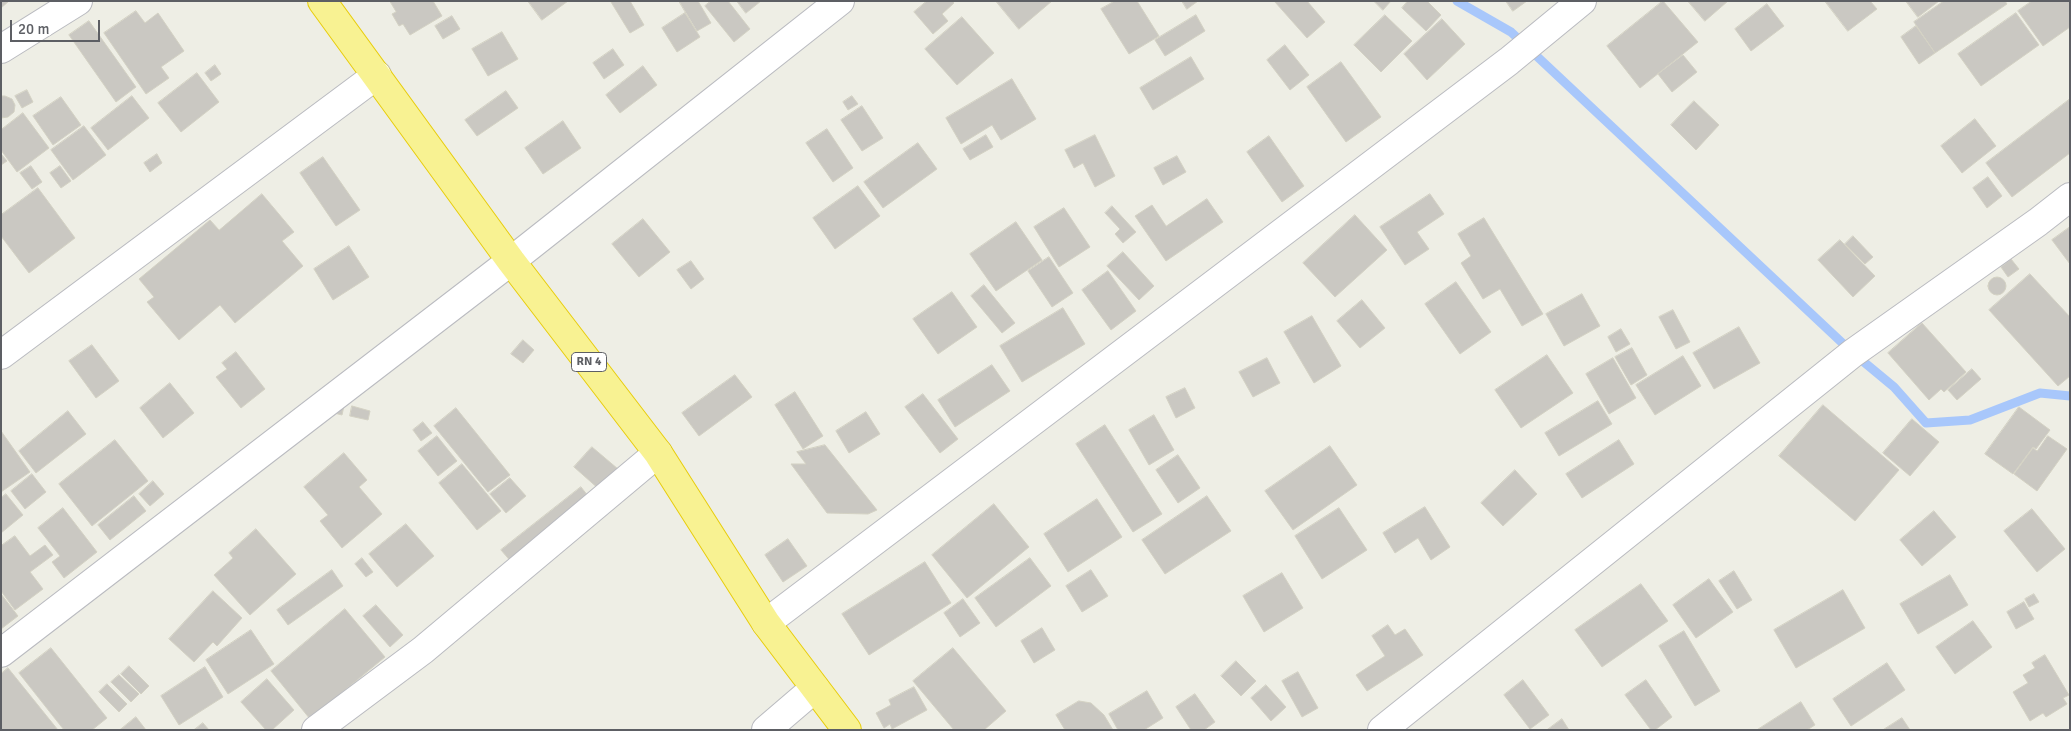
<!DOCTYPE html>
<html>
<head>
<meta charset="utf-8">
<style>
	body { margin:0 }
	#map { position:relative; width:2071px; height:731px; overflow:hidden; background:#eeeee5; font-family:Signika,sans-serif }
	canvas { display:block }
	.frame { position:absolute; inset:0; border:2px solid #5d5f64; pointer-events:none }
	.scale { position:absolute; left:10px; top:20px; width:90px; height:22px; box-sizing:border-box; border:2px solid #5d5f64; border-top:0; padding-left:6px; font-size:15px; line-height:18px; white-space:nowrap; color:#5d5f64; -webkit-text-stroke:4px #fff; paint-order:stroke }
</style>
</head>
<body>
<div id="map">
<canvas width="2071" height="731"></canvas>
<div class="frame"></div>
<div class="scale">20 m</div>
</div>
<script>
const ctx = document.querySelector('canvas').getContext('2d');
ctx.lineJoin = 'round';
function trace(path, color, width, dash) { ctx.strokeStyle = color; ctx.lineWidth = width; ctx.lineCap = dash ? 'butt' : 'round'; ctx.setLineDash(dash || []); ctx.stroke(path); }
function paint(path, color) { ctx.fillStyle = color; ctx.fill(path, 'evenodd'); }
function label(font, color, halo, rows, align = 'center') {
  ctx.font = font + ' Signika,sans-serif'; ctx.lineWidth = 4.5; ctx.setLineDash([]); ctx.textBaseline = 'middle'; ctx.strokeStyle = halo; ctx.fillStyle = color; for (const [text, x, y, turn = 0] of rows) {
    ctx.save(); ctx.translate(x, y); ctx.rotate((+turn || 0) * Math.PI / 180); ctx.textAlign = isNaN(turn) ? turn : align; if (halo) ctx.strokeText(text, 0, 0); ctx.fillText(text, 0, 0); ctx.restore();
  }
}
const stream = new Path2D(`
	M1457,1L1511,32L1853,353L1894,387L1926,423L1970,420L2040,393L2070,396`);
const building = new Path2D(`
	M1,1H9L1,8Z
	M390,1H433L442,16L410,35L403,24L399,26L392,14L396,12Z
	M528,1H568L542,20Z
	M630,1L644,25L630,33L611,2Z
	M679,1H698L711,23L697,31Z
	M711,1H728L750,29L734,42L705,6Z
	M737,1H761L746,13Z
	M927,1H952L954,3L942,14L948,21L933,34L914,12Z
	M996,1H1052L1019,29Z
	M1115,1H1137L1159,36L1129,54L1101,9Z
	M1182,1H1198L1187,9Z
	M1307,1L1325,22L1307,38L1275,2Z
	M1374,1H1391L1383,10Z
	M1408,1H1427L1441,15L1426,31L1402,8Z
	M1506,1H1527L1513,11Z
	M1663,1L1698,42L1640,88L1607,46Z
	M1688,1H1728L1705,21Z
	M1825,1H1870L1877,9L1848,31Z
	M1906,1H1939L1918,17Z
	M1944,1H2005L2007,4L1935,53L1914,22Z
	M2032,1H2070V27L2043,46L2018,11Z
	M1767,4L1784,26L1751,51L1735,29Z
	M136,11L145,23L158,13L184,51L161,67L169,78L146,94L104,33Z
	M685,13L700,37L677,52L662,28Z
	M2016,13L2039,45L1981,86L1958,54Z
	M1196,15L1205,31L1165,56L1155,40Z
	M1385,15L1412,41L1381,72L1354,45Z
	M452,16L460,29L443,39L435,26Z
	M962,17L994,53L957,85L925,49Z
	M1442,19L1465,44L1427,80L1404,54Z
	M89,21L136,87L116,102L69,35Z
	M1916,26L1935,53L1919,64L1901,37Z
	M502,32L518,59L488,76L472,49Z
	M1285,45L1309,75L1290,90L1267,60Z
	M613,49L624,65L604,79L593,63Z
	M1683,55L1697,72L1672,92L1658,74Z
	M1191,57L1204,79L1153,110L1140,88Z
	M1341,62L1381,117L1346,142L1307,87Z
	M215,65L221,74L211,81L205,73Z
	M643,66L657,85L620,113L606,95Z
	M197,73L219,102L181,132L158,103Z
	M1012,79L1036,119L1001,140L992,125L961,144L946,118Z
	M27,90L33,102L22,108L15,96Z
	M506,91L518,108L477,136L465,120Z
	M1,96H5L12,99L15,105L14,112L8,117L1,118Z
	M132,96L149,118L108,150L91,128Z
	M852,96L858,104L848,110L843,102Z
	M61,97L81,125L53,145L33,116Z
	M2070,99V153L2012,197L1986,163Z
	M1694,101L1719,125L1696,150L1671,125Z
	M862,106L883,138L862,151L841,120Z
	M23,113L49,148L17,172L1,150V130Z
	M1975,119L1996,146L1962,173L1941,146Z
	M563,121L581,148L543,174L525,148Z
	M84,126L106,155L73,180L51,150Z
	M827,129L853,168L833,182L806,143Z
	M986,135L993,147L970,160L963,149Z
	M1095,135L1115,176L1095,187L1083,163L1074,168L1065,150Z
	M1269,136L1304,186L1282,202L1247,152Z
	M918,143L937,169L883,208L864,182Z
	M1,154L7,161L1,165Z
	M157,154L162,163L150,172L144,163Z
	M1177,156L1186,172L1163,185L1154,168Z
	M323,157L360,210L336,226L300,173Z
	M31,166L42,182L32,189L20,173Z
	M60,166L71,181L61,188L50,173Z
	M1988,177L2002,196L1987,208L1973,188Z
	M858,186L880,216L835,249L813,218Z
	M38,188L75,238L29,273L1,236V215Z
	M262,194L294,232L282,241L303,266L235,323L220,305L179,340L147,302L154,297L139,279L210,220L219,230Z
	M1430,194L1444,214L1417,232L1429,249L1405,265L1380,227Z
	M1207,199L1223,222L1166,261L1135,216L1152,205L1166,226Z
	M1112,206L1136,232L1123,243L1115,234L1120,229L1105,213Z
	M1064,208L1090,247L1059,267L1034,227Z
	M1355,215L1387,250L1335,297L1303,263Z
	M1484,218L1543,314L1522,326L1500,289L1483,299L1461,263L1471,256L1458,234Z
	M643,219L670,252L639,277L612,244Z
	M1016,222L1042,260L996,291L970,254Z
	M2070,227V264L2052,240Z
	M1853,236L1873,257L1865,264L1845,244Z
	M1840,240L1875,276L1853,297L1818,260Z
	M349,246L369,277L333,300L314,269Z
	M1123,252L1154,286L1139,300L1107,266Z
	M1049,257L1073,293L1052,307L1028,271Z
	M2011,259L2019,269L2008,277L2001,267Z
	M691,261L704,279L691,289L677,270Z
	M1108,271L1136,311L1111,330L1082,290Z
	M2030,274L2070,317V376L2058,386L1989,310Z
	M1988 286a9 9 0 1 1 18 0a9 9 0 1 1-18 0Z
	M1456,282L1491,332L1460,354L1425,304Z
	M984,285L1015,323L1002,333L971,296Z
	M952,292L977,327L938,354L913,319Z
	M1582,294L1600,326L1564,346L1546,314Z
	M1362,300L1385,328L1360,348L1337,321Z
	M1063,308L1085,344L1022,382L1000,346Z
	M1673,310L1690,342L1676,349L1659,317Z
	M1312,316L1341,366L1314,383L1284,332Z
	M1922,323L1966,372L1944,392L1941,389L1929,400L1888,353Z
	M1739,327L1760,363L1714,389L1693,353Z
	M1621,329L1630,344L1616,352L1608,337Z
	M523,340L534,350L523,363L511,354Z
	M92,345L119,381L96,398L69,361Z
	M1632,348L1647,375L1631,385L1615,357Z
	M236,352L265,389L241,408L216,377L227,369L222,363Z
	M1547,355L1573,393L1521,428L1495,390Z
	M1683,356L1701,386L1655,415L1636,385Z
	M1267,358L1280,383L1253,397L1239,372Z
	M1613,358L1636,398L1609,414L1586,374Z
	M992,365L1010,391L955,427L938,400Z
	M1972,369L1981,379L1957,400L1948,390Z
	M735,375L752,397L699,436L682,413Z
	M170,383L194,413L163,438L140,408Z
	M1185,388L1195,408L1176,418L1166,397Z
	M795,392L823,436L803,449L775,405Z
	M923,394L958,439L940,453L905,407Z
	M1598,401L1612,424L1559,456L1545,433Z
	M1823,405L1899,470L1855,521L1779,456Z
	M344,406L342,415L334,413Z
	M352,406L370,411L368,420L350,416Z
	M2019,407L2050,430L2036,449L2033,447L2013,474L1985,454Z
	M456,408L510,475L488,492L434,426Z
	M68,411L86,434L36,473L19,451Z
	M866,412L880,434L849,453L836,431Z
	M1154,415L1174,450L1149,465L1129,430Z
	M1912,419L1939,442L1910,476L1883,453Z
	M423,422L432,433L421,441L413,430Z
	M1105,425L1162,514L1133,532L1076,444Z
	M1,431L30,472L1,492Z
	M437,436L457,461L438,476L418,451Z
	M2048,436L2067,449L2037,491L2014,474L2033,448L2037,451Z
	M115,440L148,481L92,526L59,484Z
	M1619,440L1634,464L1582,498L1566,474Z
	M825,445L877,510L868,514L827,513L791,464H806L797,452Z
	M1330,446L1357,485L1293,530L1265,491Z
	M592,447L618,469L600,490L574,467Z
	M344,453L367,480L359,487L382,514L342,548L320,521L328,515L304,487Z
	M1178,455L1200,488L1178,503L1156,470Z
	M462,464L501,511L477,530L439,483Z
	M1515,470L1537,494L1503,526L1481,503Z
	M32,474L46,492L25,509L11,491Z
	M510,478L526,496L506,513L490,494Z
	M153,481L164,494L150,506L139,494Z
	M581,487L592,501L513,564L501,550Z
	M6,494L23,515L1,533V498Z
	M134,496L146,511L110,540L98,525Z
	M1207,496L1231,531L1165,574L1142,540Z
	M1097,499L1122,537L1068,572L1044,534Z
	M994,504L1029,547L967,598L932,555Z
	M1425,507L1450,547L1431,560L1418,538L1395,553L1383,533Z
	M63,508L97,552L64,578L52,562L60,556L38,528Z
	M1339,508L1367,550L1322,579L1295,536Z
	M2032,509L2065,549L2037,572L2004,531Z
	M1934,511L1956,537L1922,566L1900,540Z
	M406,524L434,556L397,587L369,554Z
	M256,529L296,574L250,615L214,575L233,558L229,553Z
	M15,536L30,556L45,545L53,555L30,572L43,589L15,610L1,591V546Z
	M788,539L807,566L783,582L765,555Z
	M362,558L373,572L366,577L355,564Z
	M1030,558L1051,586L996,627L975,598Z
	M925,562L951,603L869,655L842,614Z
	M332,570L343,586L288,625L277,610Z
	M1091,570L1108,596L1082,612L1066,586Z
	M1734,571L1752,600L1737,609L1719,581Z
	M1282,573L1303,608L1264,632L1243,596Z
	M1950,575L1968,605L1918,634L1900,604Z
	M1709,579L1733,612L1696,638L1673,605Z
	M1641,584L1668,621L1602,667L1575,630Z
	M1843,590L1865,628L1796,668L1774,630Z
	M213,591L242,618L217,646L213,642L194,662L169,639Z
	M1,594L18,616L1,629Z
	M2034,594L2039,602L2029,607L2025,599Z
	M963,599L980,623L960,637L944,613Z
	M2024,602L2034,619L2016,629L2007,612Z
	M376,605L403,635L390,647L363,616Z
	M345,609L385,657L310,719L271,671Z
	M1973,621L1992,647L1955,674L1936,647Z
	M1388,625L1395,635L1405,629L1423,655L1367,691L1356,675L1385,656L1372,636Z
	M1042,628L1055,650L1034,663L1021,641Z
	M251,630L274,664L228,694L206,660Z
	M1684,631L1720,691L1695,706L1659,646Z
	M51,648L107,718L92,730H64L19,673Z
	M953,648L1006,711L984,730H954L913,681Z
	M2045,655L2069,695L2063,698L2067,704L2046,717L2043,713L2030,721L2013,692L2028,683L2023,675L2035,668L2032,663Z
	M1236,661L1256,681L1241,696L1221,676Z
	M1887,663L1905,690L1851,726L1833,699Z
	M129,666L149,686L141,694L121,674Z
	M205,667L223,697L179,725L161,696Z
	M8,668L58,730H1V674Z
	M1298,672L1318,708L1302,717L1282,681Z
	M119,675L139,694L131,702L111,682Z
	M267,679L294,710L272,730H266L241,702Z
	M1523,680L1549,715L1530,729L1504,695Z
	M1646,680L1672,717L1655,730H1651L1625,695Z
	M107,684L127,704L119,712L99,692Z
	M1266,685L1286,707L1271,721L1251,698Z
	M914,687L927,710L892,729L890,724L884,728L876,713L891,705L889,700Z
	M1147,691L1163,718L1144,730H1118L1109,714Z
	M1195,694L1215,722L1204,730H1191L1176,707Z
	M1079,701L1091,703L1104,715L1113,730H1065L1056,715Z
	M1801,702L1815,725L1807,730H1757Z
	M136,717L146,730H120Z
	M1902,718L1910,730H1883Z
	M1562,719L1569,730H1547Z
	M203,723L209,730H194Z`);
const street = new Path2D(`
	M1,49L78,1
	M1,355L377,75
	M766,623L1509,61L1582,1
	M1,653L511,261L840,1
	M316,730L423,650L658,453
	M766,730L815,688
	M1382,730L1853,353L2038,222L2070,197`);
const highway = new Path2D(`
	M322,1L511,261L658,453L766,623L847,730`);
const shields = [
	[589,362,35]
];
const shieldNames = [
	["RN 4",589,362]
];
trace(stream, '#a8c7fb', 9);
paint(building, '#cac8c2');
trace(building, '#d3d1c3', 1);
trace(street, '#babbc0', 30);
trace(highway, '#e8cd0b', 30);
trace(street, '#fff', 28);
trace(highway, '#f8f292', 28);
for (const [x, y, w] of shields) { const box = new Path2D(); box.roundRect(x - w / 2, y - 9.5, w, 19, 4); ctx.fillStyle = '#fff'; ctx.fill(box); trace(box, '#5d5f64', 1); }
label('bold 12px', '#5d5f64', null, shieldNames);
</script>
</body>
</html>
